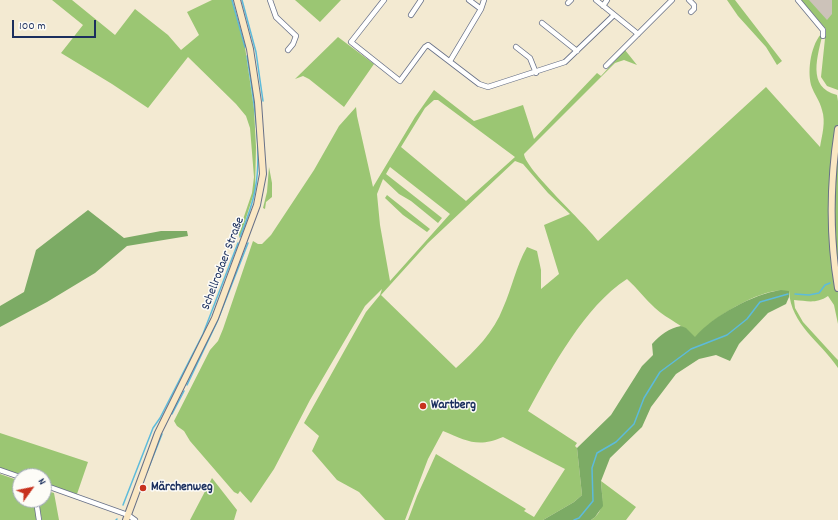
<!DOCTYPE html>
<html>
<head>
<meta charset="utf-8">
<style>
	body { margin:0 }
	#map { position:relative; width:838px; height:520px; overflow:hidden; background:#f3ead2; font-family:Dekko,sans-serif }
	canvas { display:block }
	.north { position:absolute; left:12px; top:468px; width:40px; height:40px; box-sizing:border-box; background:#fdfcf7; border:1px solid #a3aaba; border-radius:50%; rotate:57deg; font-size:11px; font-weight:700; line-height:16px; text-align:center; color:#1b2f5e }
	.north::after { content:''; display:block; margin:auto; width:14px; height:18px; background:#c8321e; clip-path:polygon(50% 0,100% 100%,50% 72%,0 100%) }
	.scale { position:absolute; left:12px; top:20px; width:84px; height:18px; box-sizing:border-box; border:2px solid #1b2f5e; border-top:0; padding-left:5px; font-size:12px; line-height:14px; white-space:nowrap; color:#1b2f5e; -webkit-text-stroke:3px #fdfcf7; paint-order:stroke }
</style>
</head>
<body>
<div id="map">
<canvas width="838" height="520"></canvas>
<div class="north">N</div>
<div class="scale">100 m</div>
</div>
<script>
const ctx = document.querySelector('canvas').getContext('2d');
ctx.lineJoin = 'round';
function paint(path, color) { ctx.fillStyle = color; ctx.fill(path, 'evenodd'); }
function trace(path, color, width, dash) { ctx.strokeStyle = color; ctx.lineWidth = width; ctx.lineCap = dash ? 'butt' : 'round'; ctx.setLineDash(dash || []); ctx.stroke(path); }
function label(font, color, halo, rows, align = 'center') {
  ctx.font = font + ' Dekko,sans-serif'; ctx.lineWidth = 3; ctx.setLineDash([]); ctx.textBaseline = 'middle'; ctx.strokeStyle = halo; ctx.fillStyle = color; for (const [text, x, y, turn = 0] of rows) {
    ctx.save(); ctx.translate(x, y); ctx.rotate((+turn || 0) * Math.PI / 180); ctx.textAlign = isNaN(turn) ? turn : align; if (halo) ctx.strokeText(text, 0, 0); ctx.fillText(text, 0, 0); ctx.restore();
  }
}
const industrial = new Path2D(`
	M806,0H838V11L826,24Z`);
const green = new Path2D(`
	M52,0H72L115,35L135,9L168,35L181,50L199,35L187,12L212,0H232L245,47L254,109L256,147L255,190L240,237L238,234L252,193L254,177L250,128L246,116L236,104L188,57L148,108L112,84L61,53L83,25Z
	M295,0H341L320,22Z
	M727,0H735L782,61L777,65L766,47L738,16Z
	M801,0H809L827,20L832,14V0H838V90L827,86L821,77L826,29Z
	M823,32C818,56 806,87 837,95L838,101V324L834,305L828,296C816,304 808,301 794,300L795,308L803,322L835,357L838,360V368C820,341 791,325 789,291C783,291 776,290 770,292C746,298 711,319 695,338C684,325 668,320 655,308C645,299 637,288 627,279C584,307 553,366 528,411L577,443L575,446L577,448L582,495L574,502L543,520H408L417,496L436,454L526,509L524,511L534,517L565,469L503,437C478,448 467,441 443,431L428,459L405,520H385L359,492L337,480L312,451L319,436L304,423L366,312L380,295L382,289L365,306L310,400L274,469L251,503L240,491L238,494L234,492L190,441L184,431L177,426L174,421L210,350L218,341L223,329L253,241L258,244H262L271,235L314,170L339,126L356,107L357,116L373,187L415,117L434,90L474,121L523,105L534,139L597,73L601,76L625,50L637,65L624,60L615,63L524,154C525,169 585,223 598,241L766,87L820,147C822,135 826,122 822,110C820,101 814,94 811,85C807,70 811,43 823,32ZM434,100H438L515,157L466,201L401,147L425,108ZM515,161L523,164L548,193L570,214L544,225L559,274L541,289V270L537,251L527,247C516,266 512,288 503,308C494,332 475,351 456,368L381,295L428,243ZM390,167L450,214L390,281L380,225L377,194L383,179L399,194L411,201L438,223L442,218L386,174Z
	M338,37L374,64L344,107L309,79L303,76L295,79Z
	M269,167L272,183V197L266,202L265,209L263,208L267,192Z
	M387,195L430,229L427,232L403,215L385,198Z
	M0,433L88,462L77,494L44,483V476H24L0,468Z
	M0,474L20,481V500H34L37,520H0Z
	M212,478L237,510L234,520H190Z
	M601,481L636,507L626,520H591C606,511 602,496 601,481Z
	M44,490L54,493L59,520H42L38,500H44Z`);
const forest = new Path2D(`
	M88,210L124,238L161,231H187L188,236L127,246L95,273L47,302L0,327V306L24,292L36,250Z
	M781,290L789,291V297L786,304L768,313L739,344L730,361L716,355L699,359L676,374L651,407L642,427L610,458L601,481L603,506L595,517L591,520H543L574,502L582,495L577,448L611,415L642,366L653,355L652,344C660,335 669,328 681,326L686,328L695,337C713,316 753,294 781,290Z`);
const stream = new Path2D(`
	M232,0L245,47
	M242,0L256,52L263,101
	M240,237C246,222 252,207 255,190C263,151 253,96 247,56
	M795,294L809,295L819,293L825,285L830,283
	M187,385L217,322L248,243
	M172,414L184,391
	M147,472L162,434
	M123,505L153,428L160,418L203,334L238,243
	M116,520L117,519
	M574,520L579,518L593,501L592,468L597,453L616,442L634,424L644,398L660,372L691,349L727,335L747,319L760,302L788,294`);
const street = new Path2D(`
	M270,0L276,17L296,36L293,44L288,50
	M384,0L351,42L400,81L425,47L428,45L479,84L488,87L565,62L614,15
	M469,0L481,9
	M596,0L638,34
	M689,0L694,5V9L691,12
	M798,0L823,30V36
	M568,3L571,0
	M603,6L607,0
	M411,15L421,0
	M542,23L577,51
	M516,47L530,58L536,73
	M450,61L481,9L484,0
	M606,66L672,0
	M0,470L20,477
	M44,485L128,515L135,520
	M36,500L39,520`);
const secondary = new Path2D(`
	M838,129C830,182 829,235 838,288
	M126,520L158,433L215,318L257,205L263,174L258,102L250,49L237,0`);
const markers = [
	[423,406,4,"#c8321e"],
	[143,488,4,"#c8321e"]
];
const streetNames = [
	["Schellrodaer Straße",224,264,-69]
];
const poiNames = [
	["Wartberg",431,406],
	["Märchenweg",151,488]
];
paint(industrial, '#ccc2b9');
paint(green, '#9bc673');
paint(forest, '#7cab65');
trace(stream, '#5dbbdb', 1.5);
trace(street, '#677087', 6);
trace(secondary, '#677087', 8);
trace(street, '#fff', 4.5);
trace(secondary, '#fae7c3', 6);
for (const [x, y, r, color] of markers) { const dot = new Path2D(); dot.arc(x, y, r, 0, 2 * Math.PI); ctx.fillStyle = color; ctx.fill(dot); trace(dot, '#fdfcf7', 1.5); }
label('13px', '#1b2f5e', '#fdfcf7', streetNames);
label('bold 13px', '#1b2f5e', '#fdfcf7', poiNames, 'left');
</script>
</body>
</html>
